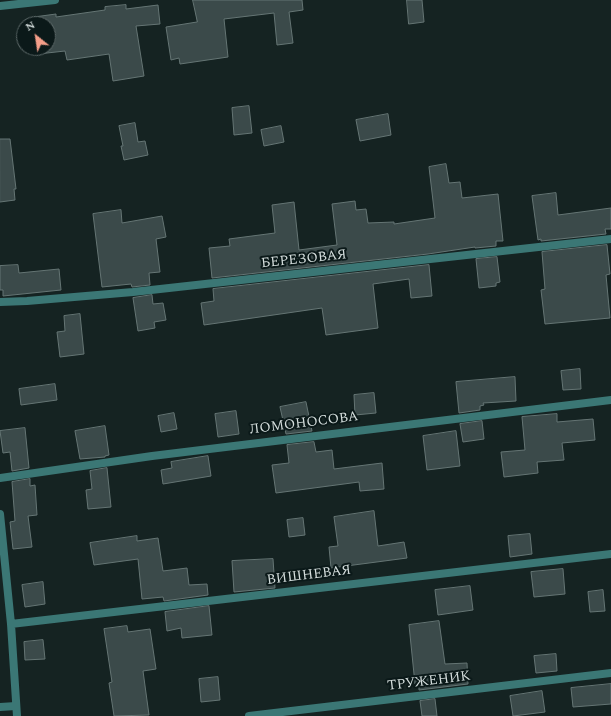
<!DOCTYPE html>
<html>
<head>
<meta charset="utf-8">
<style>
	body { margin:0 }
	#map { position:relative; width:611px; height:716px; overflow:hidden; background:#152322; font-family:Spectral,serif }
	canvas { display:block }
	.north { position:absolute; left:16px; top:16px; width:40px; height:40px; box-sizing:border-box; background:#0b1919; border:1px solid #5b6767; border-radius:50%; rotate:330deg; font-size:11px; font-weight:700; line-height:16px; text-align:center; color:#d4dddc }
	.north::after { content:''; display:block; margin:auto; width:14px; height:18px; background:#f49e89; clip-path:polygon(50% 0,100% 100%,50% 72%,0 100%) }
</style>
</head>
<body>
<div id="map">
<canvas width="611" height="716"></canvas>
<div class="north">N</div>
</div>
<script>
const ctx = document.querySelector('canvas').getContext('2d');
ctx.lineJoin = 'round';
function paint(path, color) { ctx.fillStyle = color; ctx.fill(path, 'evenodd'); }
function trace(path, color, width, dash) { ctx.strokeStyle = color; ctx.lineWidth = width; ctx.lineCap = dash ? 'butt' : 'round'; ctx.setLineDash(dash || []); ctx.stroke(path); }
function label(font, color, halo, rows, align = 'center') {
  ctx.font = font + ' Spectral,serif'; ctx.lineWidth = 4; ctx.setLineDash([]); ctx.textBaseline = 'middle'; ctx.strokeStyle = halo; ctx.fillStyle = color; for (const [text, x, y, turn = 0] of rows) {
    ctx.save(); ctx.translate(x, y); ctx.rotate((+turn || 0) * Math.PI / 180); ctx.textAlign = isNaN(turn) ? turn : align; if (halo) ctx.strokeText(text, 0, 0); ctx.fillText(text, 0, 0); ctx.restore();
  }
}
const building = new Path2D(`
	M193,0H302L303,10L289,12L293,43L277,45L274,13L224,19L228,57L180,64L179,58L171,60L166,27L197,22Z
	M407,0H422L424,22L409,24Z
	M126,5V9L158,5L160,24L136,26L144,76L113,81L109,54L67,60L65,51L38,54L37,48H48V24H35L34,17L56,14V17L105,10V7Z
	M249,106L252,133L234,135L232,108Z
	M388,114L391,135L360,141L356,120Z
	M135,123L138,142L145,141L148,155L124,160L121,146H123L119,126Z
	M281,126L284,142L264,146L261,130Z
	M0,139H10L16,189H14L15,200L0,202Z
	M446,164L449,183L460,182L462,198L498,194L503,241H496V246L475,248V247L428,254L212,278L209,248L230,246L229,239L275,233L272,205L294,202L299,250L337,245L332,204L355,201L356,210L366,209L368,223L394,222V224L435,218L429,167Z
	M556,193L558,215L611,208V229H605L606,234L541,241V239L538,240L532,196Z
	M121,210L122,223L162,216L166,237L156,239L160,272L149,273L150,285L132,287L131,284L102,287L93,214Z
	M607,245L610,274L606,275L610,318L545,324L541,290L545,289L542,252Z
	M497,257L500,282L496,283V286L479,288L476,259Z
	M18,265L19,273L59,269L61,290L3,296V290H0V266Z
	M429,265L432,296L411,298L409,279L373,284L378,328L326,335L322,308L204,325L201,303L214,301L213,289Z
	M152,295L153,304L163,303L166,320L154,322L155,328L138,331L133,298Z
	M80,314L84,354L60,357L57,332L65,331L64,316Z
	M580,369L581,389L563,390L561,371Z
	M515,377L516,401L483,403L484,405L480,406V410L459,413L456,382Z
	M55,384L57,400L21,405L19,389Z
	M374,393L376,413L355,415L354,395Z
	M306,402L312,431L286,434L280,407Z
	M236,411L239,434L218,437L215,414Z
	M174,413L177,429L161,432L158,416Z
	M557,414V422L593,419L595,440L562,443L564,460L537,462L538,473L504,477L501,452L525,450L522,417Z
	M482,421L484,439L463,442L460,424Z
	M105,426L109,455L105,456V457L80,459L75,431Z
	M25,428L29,468L12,471L10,452L3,453L0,431Z
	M456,431L460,466L427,470L423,436Z
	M314,442L316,452L332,450L334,469L382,463L384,489L360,491L359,482L276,493L272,465L289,463L287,445Z
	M208,456L211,476L163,484L161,470L172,468L171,462Z
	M107,468L111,507L88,509L86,490L92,489L90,471Z
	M30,479V486L35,485L37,515L28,516L32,547L13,549L10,522L15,521L12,482Z
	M374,511L378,546L404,542L407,558L331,568L329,547L338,546L334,517Z
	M303,518L305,535L289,537L287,520Z
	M530,534L532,554L510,557L508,536Z
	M137,536V541L158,538L163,571L187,568L189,585L207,584L208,595L164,601L163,597L142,599L138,559L94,565L90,543Z
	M273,559L275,588L234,592L232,561Z
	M563,569L565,594L534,597L531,572Z
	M43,582L45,604L25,607L22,585Z
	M470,586L473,610L438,615L435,590Z
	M603,590L605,611L590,612L588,592Z
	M209,606L212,635L182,638L181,628L167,631L165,612Z
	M439,621L445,664L467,663L468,684L419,690V684H415L409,625Z
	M127,626L128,632L150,629L156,669L143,671L149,715L114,716L109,683L112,682L104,629Z
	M43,640L45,659L25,660L24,642Z
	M556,654L557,671L536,673L534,656Z
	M218,677L220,700L201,702L199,679Z
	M611,684V704L573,707L571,688Z
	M542,691L545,712L513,716L510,696Z
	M435,699L437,716H422L420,701Z`);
const street = new Path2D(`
	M0,6L55,0
	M0,302L27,301L133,292L611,239
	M0,478L152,456L611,400
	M0,514L11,624L17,716
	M11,624L611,554
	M0,707L16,706
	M249,716L611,673`);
const streetNames = [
	["БЕРЕЗОВАЯ",304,260,-6],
	["ЛОМОНОСОВА",304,424,-7],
	["ВИШНЕВАЯ",309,576,-7],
	["ТРУЖЕНИК",429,682,-7]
];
paint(building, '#3b4a4a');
trace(building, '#657574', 1);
trace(street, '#3b7775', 8);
label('14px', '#d4dddc', '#0b1919', streetNames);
</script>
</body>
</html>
